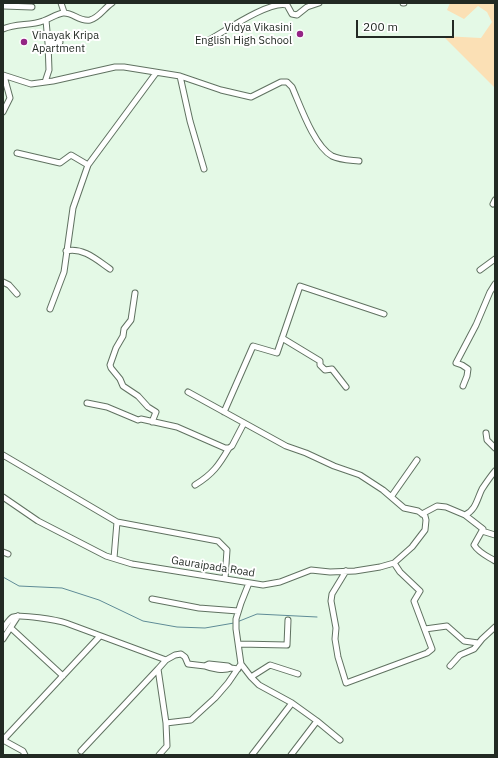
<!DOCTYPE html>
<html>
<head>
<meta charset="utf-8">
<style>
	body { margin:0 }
	#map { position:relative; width:498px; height:758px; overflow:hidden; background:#e4f9e6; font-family:"IBM Plex Sans",sans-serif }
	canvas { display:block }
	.frame { position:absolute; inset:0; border:4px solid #222a23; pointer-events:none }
	.scale { position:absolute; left:356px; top:20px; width:98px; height:18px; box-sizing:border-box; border:2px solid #222a23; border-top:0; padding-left:5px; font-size:12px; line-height:14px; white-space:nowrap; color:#222a23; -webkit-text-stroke:3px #fff; paint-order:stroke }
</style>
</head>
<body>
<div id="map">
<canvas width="498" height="758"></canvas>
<div class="frame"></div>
<div class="scale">200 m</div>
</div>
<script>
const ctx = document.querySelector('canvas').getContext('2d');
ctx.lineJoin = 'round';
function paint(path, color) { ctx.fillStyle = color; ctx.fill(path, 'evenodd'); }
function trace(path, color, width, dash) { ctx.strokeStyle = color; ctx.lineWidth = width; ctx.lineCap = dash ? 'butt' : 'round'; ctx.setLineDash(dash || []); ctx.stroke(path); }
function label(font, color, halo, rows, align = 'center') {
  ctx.font = font + ' "IBM Plex Sans",sans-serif'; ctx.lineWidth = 4; ctx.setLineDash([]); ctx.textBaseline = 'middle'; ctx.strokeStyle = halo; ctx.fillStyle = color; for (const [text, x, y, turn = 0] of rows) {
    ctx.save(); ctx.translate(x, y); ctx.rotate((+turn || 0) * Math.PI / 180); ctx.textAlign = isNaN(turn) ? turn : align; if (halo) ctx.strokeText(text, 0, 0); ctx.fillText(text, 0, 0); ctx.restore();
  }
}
const green = new Path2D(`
	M450,3H495V88L443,36L481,38L492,22L487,12L478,6L464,19L447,10Z`);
const stream = new Path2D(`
	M3,577L19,586L62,588L99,600L143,621L177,627L205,628L234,623
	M237,622L257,614L317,617`);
const minor = new Path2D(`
	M61,3L64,12
	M403,3H404
	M3,6L32,7
	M46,20L48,43
	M3,29C16,23 30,26 43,21C50,19 56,14 63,13C73,12 79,22 90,20C99,18 104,8 112,3
	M209,40C225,31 270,0 287,5L292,14L297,15L307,7L319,3
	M3,75L31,84L53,81L115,67H124L180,76L221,90L251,97L281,82H287L292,87C300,105 314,146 332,156C340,160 350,160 359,161
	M180,76L190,121L204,169
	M45,82L49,70L48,43L60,42
	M3,112L10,98L4,76
	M17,153L60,163L71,155L88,165
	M493,204L495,200
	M66,251C83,247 97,260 110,269
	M480,270L495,259
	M3,282L9,285L17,294
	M135,293L131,320L124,329L123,336L116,348L110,365L111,368L120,379L123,386L138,396L148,407L156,412L152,422
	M50,309L64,272L73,208L88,165L156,73
	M282,338L320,361V365L325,370L332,369L346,387
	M463,386L467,376L468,369L462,365L456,363L476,325L490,292L495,284
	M87,403L107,407L138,420L141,419L177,427L225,448H229L232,446L244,423
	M224,412L253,346L277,353L300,286L384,314
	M486,433L487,440L495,448
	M3,455L117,522L218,541L227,550L225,579
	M195,485C213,474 219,465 229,448
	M3,497L38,521L106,556L132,564L263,585L280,582L311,570L330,572L355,571L380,567L394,563L412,547L425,530L426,520L425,516L418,511L404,508L383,490L360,475L334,466L306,453L286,446L188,392
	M391,497L417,460
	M422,514L437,506L446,507L465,515C476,510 477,499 482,489C486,483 490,477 495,471
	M465,515L483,529L474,545C479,553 487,556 495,561
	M482,531L495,535
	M3,552L8,554
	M114,558L117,522
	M346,571L332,594L331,601L336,628L335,639L338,657L346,683L427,653L432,649L414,601L420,591L400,572L394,563
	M152,599L199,608L238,611
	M11,628L63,676
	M3,629C6,625 9,619 13,617C21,614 57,620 66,623L166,660L175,655L181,654L185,657L188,664L205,666L209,664L228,666L231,668L238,669
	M425,629L447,626L464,641L478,643
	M3,639L18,616
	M239,644L287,645L288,620
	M241,664L251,677L259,685L292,703L317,721L291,755
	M205,666C212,669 224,671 231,668
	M450,666L460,655L474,649L482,639L495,627
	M158,669L166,660
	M251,677L270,665L298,674
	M317,721L340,740
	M81,751L158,669L166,723
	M25,755L23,751L3,740L100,636
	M159,755L167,746L166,723L191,720L215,698L228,683L241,664L236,629V619L241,603L249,583
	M252,755L292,703`);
const markers = [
	[300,34,4,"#942585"],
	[24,42,4,"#942585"]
];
const poiNames = [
	["Vidya Vikasini",292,28],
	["English High School",292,41],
	["Vinayak Kripa",32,36,"left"],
	["Apartment",32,49,"left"]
];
const streetNames = [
	["Gauraipada Road",213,567,9]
];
paint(green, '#fbe0b5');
trace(stream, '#5e8b96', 1);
trace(minor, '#607261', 7);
trace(minor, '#fff', 5);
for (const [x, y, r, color] of markers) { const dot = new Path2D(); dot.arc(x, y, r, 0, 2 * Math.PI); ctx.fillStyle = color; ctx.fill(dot); trace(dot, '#fff', 1.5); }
label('11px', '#222a23', '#fff', poiNames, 'right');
label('11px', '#222a23', '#fff', streetNames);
</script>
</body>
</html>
